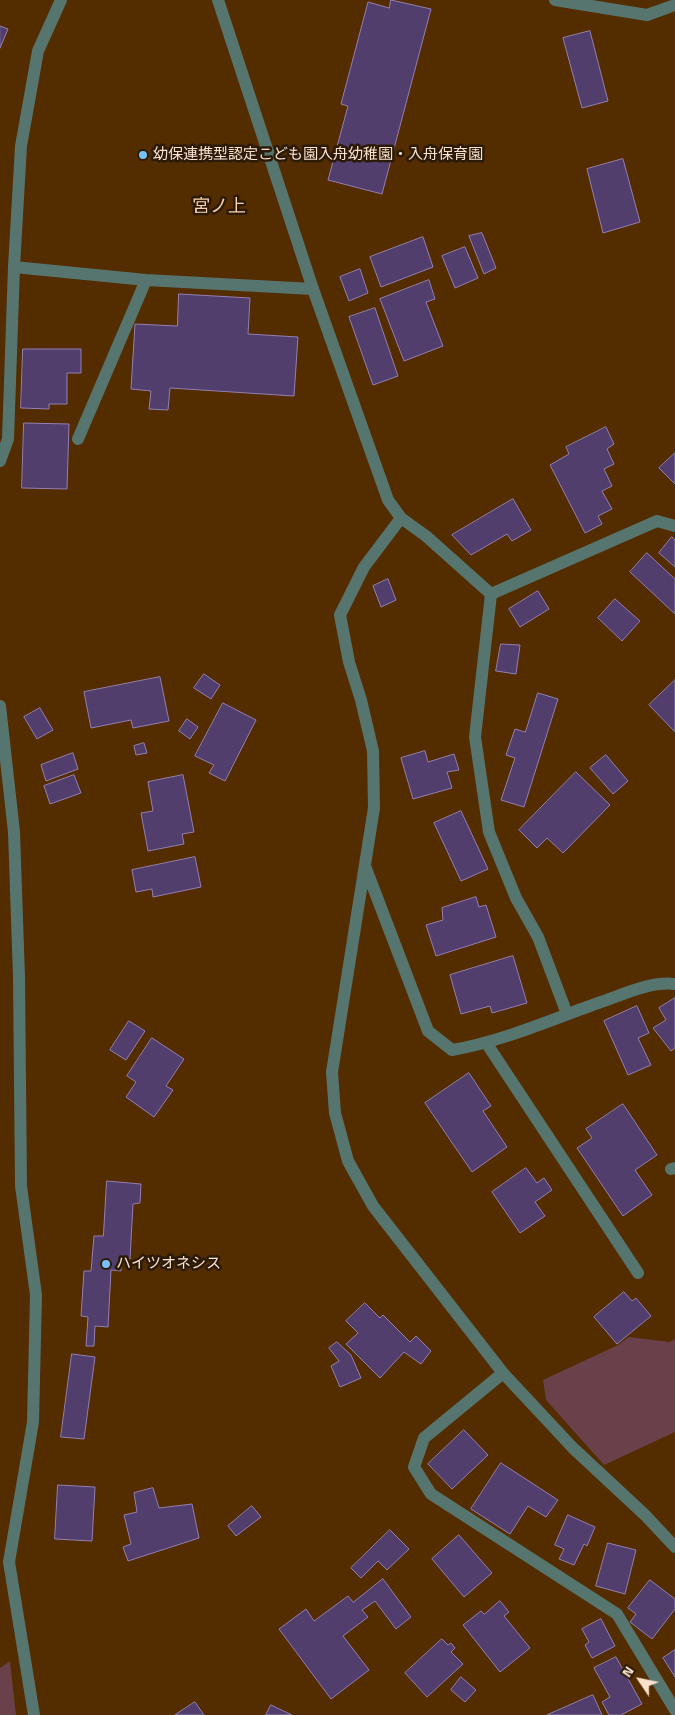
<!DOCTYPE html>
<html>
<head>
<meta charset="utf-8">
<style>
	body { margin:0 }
	#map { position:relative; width:675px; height:1715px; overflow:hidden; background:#532c00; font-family:"Titillium Web",sans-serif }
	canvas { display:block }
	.north { position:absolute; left:615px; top:1655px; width:50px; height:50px; -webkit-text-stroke:4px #2c1a09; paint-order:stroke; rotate:304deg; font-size:14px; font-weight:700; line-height:20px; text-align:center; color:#fbe2cd }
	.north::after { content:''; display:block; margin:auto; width:18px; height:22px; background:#fbe2cd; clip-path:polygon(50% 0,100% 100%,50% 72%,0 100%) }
</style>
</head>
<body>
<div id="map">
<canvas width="675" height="1715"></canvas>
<div class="north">N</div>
</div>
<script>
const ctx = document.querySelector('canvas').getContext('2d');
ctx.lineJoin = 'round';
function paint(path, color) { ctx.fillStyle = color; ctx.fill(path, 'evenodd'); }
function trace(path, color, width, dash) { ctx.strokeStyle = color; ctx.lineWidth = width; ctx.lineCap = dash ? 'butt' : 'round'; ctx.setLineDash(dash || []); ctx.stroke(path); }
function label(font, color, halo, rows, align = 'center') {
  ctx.font = font + ' "Titillium Web","Noto Sans JP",sans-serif'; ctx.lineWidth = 5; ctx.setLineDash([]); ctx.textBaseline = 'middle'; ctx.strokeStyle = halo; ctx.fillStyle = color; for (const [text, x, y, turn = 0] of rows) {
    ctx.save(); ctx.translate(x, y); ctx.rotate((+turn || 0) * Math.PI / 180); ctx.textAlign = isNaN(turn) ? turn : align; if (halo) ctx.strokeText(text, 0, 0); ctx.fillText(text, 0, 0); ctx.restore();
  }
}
const green = new Path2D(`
	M629,1337L670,1342L675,1339V1432L604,1465L546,1400L543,1380L618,1345Z
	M10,1661L16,1715H0V1668Z`);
const building = new Path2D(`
	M391,0L431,9L382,194L328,180L348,106L341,104L368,2L389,8Z
	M0,26L8,29L0,48Z
	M590,31L608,101L582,108L563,38Z
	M623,159L640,222L603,233L587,169Z
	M482,233L496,268L484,274L469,236Z
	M423,237L433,267L381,287L370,257Z
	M465,247L478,278L455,288L442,256Z
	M360,269L368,293L349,301L340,277Z
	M429,280L435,299L426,302L443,346L404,361L380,299Z
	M179,294L250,298L248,334L298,337L294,396L170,388L168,410L149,409L151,391L131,389L135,324L177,326Z
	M375,308L398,376L373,385L349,317Z
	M23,349H81V373H67V404H49V409L21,408Z
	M24,423L69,424L67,489L22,488Z
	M606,427L614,444L607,449L614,464L604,469L612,486L602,491L612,509L598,516L602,524L585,533L550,465L569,454L566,447Z
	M675,453V484L659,468Z
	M513,499L531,530L512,541L507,534L471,555L452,535Z
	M672,537L675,540V567L659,553Z
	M647,553L675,579V614L630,572Z
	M388,579L396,600L381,607L373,586Z
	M538,591L549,609L520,627L509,609Z
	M615,599L640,621L622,641L598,618Z
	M501,644L520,645L516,674L496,671Z
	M204,674L220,685L211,699L194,688Z
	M160,677L169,721L133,728L131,720L91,728L84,692Z
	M675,680V732L649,705Z
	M538,693L558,699L524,807L501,800L515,758L506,755L515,729L525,732Z
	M223,703L256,720L225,781L209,773L214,765L195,756Z
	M40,708L53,730L37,739L24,717Z
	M187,719L198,727L190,739L179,731Z
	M144,743L147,753L136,755L134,746Z
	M425,751L428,762L454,754L459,770L447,772L452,788L413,799L401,758Z
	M73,753L78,769L46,781L41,765Z
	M606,755L628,781L613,794L590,768Z
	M576,772L610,805L563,853L547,838L537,848L519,830Z
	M74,775L81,793L50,804L44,786Z
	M183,775L194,832L182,834L184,844L148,851L141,813L153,811L148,782Z
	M461,811L488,869L461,881L434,823Z
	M195,857L201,887L153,897L152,889L136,892L132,870Z
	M476,897L479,907L486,905L496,937L436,956L426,925L443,920L442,908Z
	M513,956L527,1003L492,1013L490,1006L461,1014L450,975Z
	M675,998V1048L671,1051L653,1028L666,1020L659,1008Z
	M637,1006L649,1033L638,1038L651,1065L628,1075L604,1021Z
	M129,1021L145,1031L126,1060L110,1050Z
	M152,1038L184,1059L166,1086L173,1090L154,1117L126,1097L136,1082L127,1076Z
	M469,1073L491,1106L483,1111L507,1147L472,1172L425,1103Z
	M623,1104L657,1155L635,1170L652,1195L623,1216L577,1148L592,1138L586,1129Z
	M526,1168L537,1183L544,1178L552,1190L535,1202L545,1216L520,1233L492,1192Z
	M107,1181L141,1184L140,1203L133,1204L130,1259L121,1258V1271L111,1270L108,1327L95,1326L94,1346H86L88,1317L81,1316L84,1271H91L94,1236H103Z
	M624,1292L632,1301L636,1298L651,1316L617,1344L594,1317Z
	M365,1303L380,1318L383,1315L410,1342L416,1336L431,1351L421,1364L404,1352L380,1378L346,1344L358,1333L346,1321Z
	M337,1342L351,1355L361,1378L340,1387L331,1366L339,1361L329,1348Z
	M72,1354L95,1357L84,1439L61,1437Z
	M464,1430L488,1455L452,1489L428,1464Z
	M501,1463L558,1500L546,1517L528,1506L510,1534L471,1509Z
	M58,1485L95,1487L92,1541L55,1539Z
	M153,1488L159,1508L192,1504L199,1538L128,1561L123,1547L131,1544L124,1515L137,1512L134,1493Z
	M252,1506L261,1517L236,1536L228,1526Z
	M568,1515L595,1527L587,1546L584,1544L574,1565L559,1559L564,1549L555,1545Z
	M390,1530L409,1549L387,1570L378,1561L361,1578L351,1568Z
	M459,1535L492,1573L464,1597L432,1559Z
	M608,1543L636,1550L625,1594L596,1586Z
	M383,1579L411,1617L396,1629L375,1601L362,1610L368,1617L343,1636L369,1670L331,1699L279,1629L306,1609L314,1621L348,1596L353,1602Z
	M650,1580L675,1599V1609L652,1639L630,1622L636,1614L628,1608Z
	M500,1601L509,1612L504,1616L530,1648L500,1672L463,1625L481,1611L484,1614Z
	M601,1619L615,1646L592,1658L585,1645L589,1642L582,1629Z
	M442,1639L448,1645L451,1643L455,1648L451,1652L463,1664L427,1697L405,1673Z
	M675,1650V1677L663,1658Z
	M616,1657L642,1704L621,1715H609L602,1702L610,1697L594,1668Z
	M461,1677L476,1690L465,1702L451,1690Z
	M593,1695L602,1715H547Z
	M195,1702L204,1715H175Z
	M271,1705L292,1715H266Z`);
const service = new Path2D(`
	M14,267L146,280L313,289
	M78,439L146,280
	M491,594L475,737L489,832L516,898L538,937L567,1014
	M671,1169L675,1168`);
const minor = new Path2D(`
	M218,0L313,289L388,500L401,518L426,536L491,594L657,521L675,526
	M555,0L647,15L675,5
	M0,461L8,439L14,267L21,146L38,51L61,0
	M401,518L364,567L340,615L349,662L361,700L373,751L374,808L332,1072L335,1113L348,1161L373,1206L503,1373L573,1448L645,1515L675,1547
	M0,706L14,832L19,977L21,1186L36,1295L33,1422L9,1562L34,1715
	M365,866L428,1031L452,1050C504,1041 552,1019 601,1002C624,994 651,981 675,984
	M487,1044L638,1273
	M503,1373L424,1438L414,1467L431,1494L617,1614L675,1710`);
const markers = [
	[143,155,5,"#77c0f7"],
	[106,1264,5,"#77c0f7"]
];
const poiNames = [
	["幼保連携型認定こども園入舟幼稚園・入舟保育園",153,155],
	["ハイツオネシス",116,1264]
];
const quarterNames = [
	["宮ノ上",219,208]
];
paint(green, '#6a404b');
paint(building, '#513e6c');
trace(building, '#947fb2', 1);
trace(service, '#57756f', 12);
trace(minor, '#57756f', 12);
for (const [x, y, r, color] of markers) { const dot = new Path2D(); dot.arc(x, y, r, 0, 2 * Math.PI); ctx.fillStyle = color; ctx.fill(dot); trace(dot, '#2c1a09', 2); }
label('15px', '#fbe2cd', '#2c1a09', poiNames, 'left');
label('18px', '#f9d1af', '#2c1a09', quarterNames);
</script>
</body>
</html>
